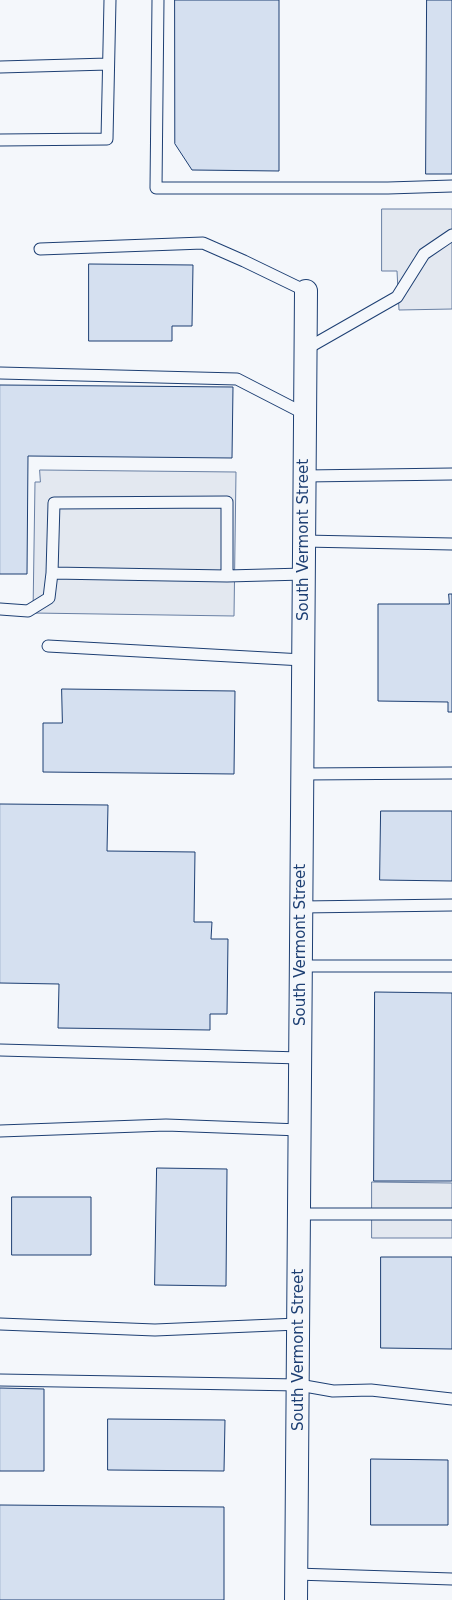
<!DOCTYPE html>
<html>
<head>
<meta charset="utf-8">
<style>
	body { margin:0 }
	canvas { display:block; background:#f4f7fb }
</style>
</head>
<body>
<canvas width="452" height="1600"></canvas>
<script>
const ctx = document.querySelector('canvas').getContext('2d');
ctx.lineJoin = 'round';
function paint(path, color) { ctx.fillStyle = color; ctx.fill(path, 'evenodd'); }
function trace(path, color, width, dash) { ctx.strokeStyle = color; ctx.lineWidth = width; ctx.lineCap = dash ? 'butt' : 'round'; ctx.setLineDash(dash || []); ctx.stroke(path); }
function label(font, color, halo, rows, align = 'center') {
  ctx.font = font + ' "DejaVu Sans",sans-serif'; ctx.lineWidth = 4; ctx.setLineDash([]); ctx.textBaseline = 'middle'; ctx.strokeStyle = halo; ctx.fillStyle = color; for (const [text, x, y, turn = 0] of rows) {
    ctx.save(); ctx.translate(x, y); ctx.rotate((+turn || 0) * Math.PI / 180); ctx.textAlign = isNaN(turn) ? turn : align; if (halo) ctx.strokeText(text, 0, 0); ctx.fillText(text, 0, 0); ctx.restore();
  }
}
const parking = new Path2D(`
	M382,209H452V309L399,310L397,271H382Z
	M40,470L236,472L234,616L33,613L35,482H40Z
	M372,1182L452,1183V1238H372Z`);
const building = new Path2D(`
	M175,0H279V171L192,170L175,144Z
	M427,0H452V174H426Z
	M89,264L193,265L192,326H172V341H89Z
	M0,385L233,387L232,458L28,456L27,574H0Z
	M449,594H452V712H448V702L378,701V604H449Z
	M62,689L235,691L234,774L43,772V723H62Z
	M0,804L108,805L107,851L195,852L194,922H212L211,939H228L227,1014H210V1030L58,1028L59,984L0,983Z
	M381,811H452V881L380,880Z
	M375,992L452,993V1181H374Z
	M157,1168L227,1169L226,1286L155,1285Z
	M12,1197H91V1255H12Z
	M381,1257H452V1349L381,1348Z
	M0,1388L44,1389V1471H0Z
	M108,1419L225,1420L224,1471L108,1470Z
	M371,1459L448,1460V1525H371Z
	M0,1505L224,1507V1600H0Z`);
const service = new Path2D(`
	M158,0L156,188H388L452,186
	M0,67L108,64
	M0,140L107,139L110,0
	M40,249L203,243L244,261L306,291
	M306,349L397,297L424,254L452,235
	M0,373L237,379L305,414
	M305,476L452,474
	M304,541L452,544
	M227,576V502L54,503L52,573L227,576L304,574
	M0,609L28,611L49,598L52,573
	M48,646L303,660
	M303,774L452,773
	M302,907L452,905
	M301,966H452
	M0,1050L301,1058
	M0,1131L166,1125L300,1130
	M299,1214H452
	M0,1324L155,1330L298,1324
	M0,1380L299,1385L333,1391L371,1390L452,1399
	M296,1574L452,1579`);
const minor = new Path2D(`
	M296,1600L306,291`);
const streetNames = [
	["South Vermont Street",304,540,-90],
	["South Vermont Street",301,945,-90],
	["South Vermont Street",299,1350,-90]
];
paint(parking, '#e3e8f0');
trace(parking, '#687fa3', 1);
paint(building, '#d5e0f0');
trace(building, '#1d3f73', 1);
trace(service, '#1d3f73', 13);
trace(minor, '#1d3f73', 24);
trace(service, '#f4f7fb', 11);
trace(minor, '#f4f7fb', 22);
label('15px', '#1d3f73', '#f4f7fb', streetNames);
</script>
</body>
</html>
